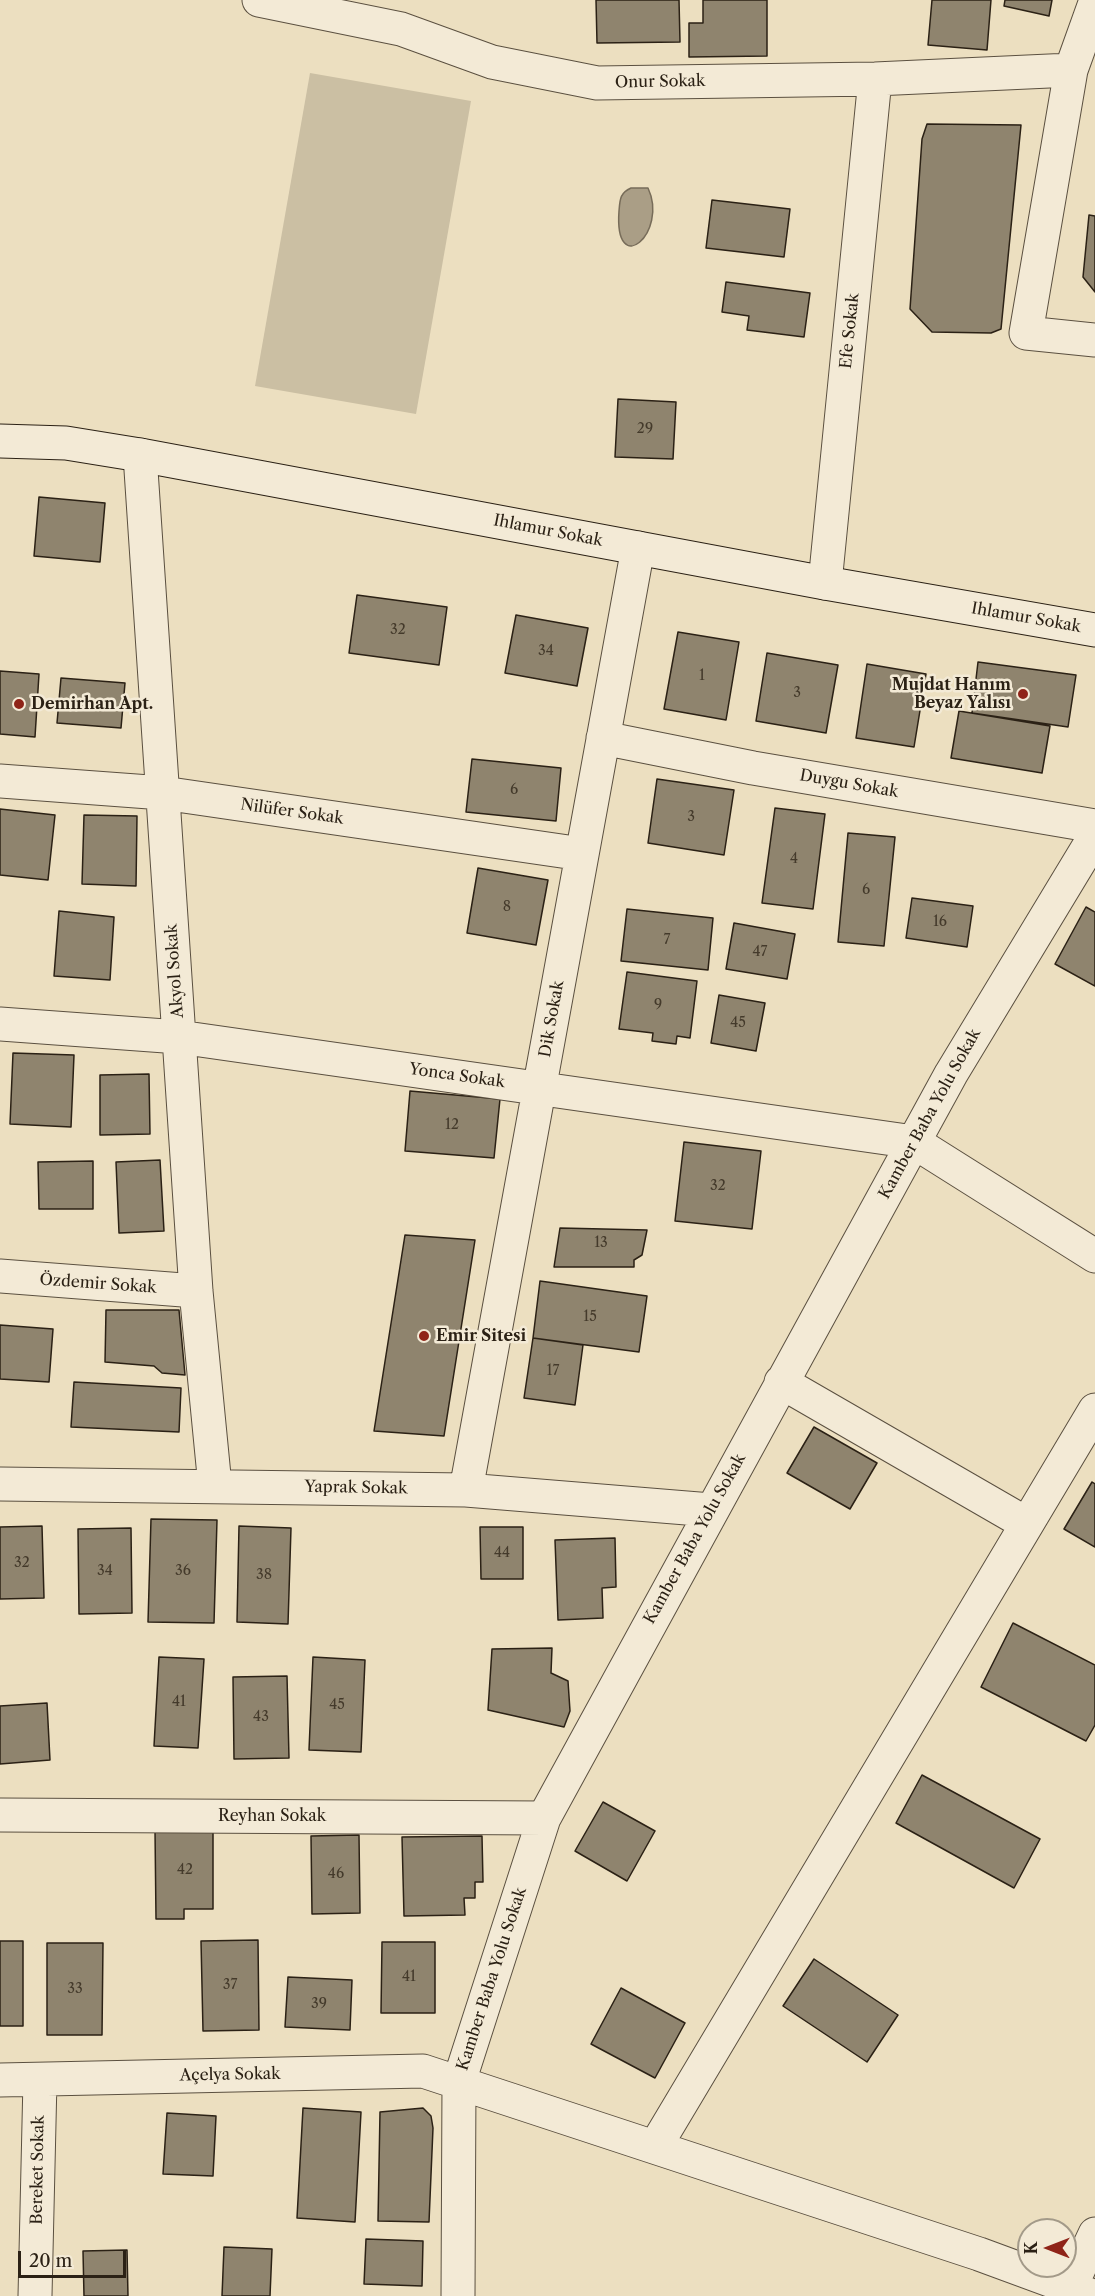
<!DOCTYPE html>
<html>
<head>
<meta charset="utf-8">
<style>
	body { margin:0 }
	#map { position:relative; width:1095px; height:2296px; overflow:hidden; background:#ecdfc0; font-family:"Libre Caslon Text",serif }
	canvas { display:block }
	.north { position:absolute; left:1017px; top:2218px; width:60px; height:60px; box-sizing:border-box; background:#f3ead6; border:2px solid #a39a89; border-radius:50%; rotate:270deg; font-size:16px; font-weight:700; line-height:24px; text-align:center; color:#2b2115 }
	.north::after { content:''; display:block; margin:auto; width:21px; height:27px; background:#8f2418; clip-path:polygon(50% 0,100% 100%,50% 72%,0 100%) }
	.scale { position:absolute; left:18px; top:2251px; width:108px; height:27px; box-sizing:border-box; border:3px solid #2b2115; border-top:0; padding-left:8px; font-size:18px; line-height:21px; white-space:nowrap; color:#2b2115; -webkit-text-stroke:4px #f3ead6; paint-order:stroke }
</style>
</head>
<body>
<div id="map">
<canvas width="1095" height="2296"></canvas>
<div class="north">K</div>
<div class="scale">20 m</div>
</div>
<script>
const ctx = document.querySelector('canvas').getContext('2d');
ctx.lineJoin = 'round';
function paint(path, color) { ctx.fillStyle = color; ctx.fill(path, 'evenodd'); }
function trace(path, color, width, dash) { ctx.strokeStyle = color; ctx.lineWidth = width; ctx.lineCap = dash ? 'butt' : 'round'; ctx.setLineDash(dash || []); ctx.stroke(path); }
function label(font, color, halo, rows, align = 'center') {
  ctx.font = font + ' "Libre Caslon Text",serif'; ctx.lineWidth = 5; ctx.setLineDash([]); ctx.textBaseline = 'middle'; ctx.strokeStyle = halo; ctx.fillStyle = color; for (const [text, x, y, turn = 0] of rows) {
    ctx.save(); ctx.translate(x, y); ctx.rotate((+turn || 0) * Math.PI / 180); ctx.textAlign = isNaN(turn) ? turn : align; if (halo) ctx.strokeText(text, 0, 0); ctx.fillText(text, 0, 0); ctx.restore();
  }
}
const green = new Path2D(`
	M310,73L471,101L416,414L255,386Z`);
const water = new Path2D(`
	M631,188H648C669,233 614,280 619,211C620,199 620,193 631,188Z`);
const building = new Path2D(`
	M596,0H679L680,42L597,43Z
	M703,0H767V56L689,57V23H703Z
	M932,0H991L987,50L928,45Z
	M1005,0H1052L1049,16L1004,6Z
	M927,124L1021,125L1001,329L991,333L932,332L910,309L922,139Z
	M712,200L790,209L784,257L706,248Z
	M1089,215L1095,216V292L1083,277Z
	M726,282L810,293L804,337L747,330L749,316L722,312Z
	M618,399L676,402L673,459L615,457Z
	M39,497L105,503L100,562L34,556Z
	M357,595L447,607L439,665L349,653Z
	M516,615L588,628L577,686L505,673Z
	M678,632L739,642L726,720L664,709Z
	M767,653L838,665L826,733L756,721Z
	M978,662L1076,675L1068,727L972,713Z
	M867,664L926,674L914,747L856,738Z
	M0,671L39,674L35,737L0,734Z
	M61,678L125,683L121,728L57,723Z
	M959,711L1050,726L1042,773L951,758Z
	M472,759L561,768L556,821L466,812Z
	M657,779L734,790L724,855L648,843Z
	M775,808L825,814L813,909L762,903Z
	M0,809L55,815L48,880L0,875Z
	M84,815L137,816L136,886L82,884Z
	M848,833L895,837L884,946L838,942Z
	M478,868L548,880L536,945L467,933Z
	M912,898L973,906L967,947L906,938Z
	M1086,907L1095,912V986L1055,964Z
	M627,909L713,918L708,970L621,961Z
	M59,911L114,917L110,980L54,976Z
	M734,923L795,934L787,979L726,969Z
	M627,972L697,981L690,1038L677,1036L676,1044L652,1041L653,1033L619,1029Z
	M719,995L765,1003L756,1051L711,1043Z
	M13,1053L74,1055L71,1127L10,1124Z
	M149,1074L150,1134L100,1135V1075Z
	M410,1091L500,1099L494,1158L405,1151Z
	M684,1142L761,1151L752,1229L675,1221Z
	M160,1160L164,1231L119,1233L116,1162Z
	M93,1161V1209H39L38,1162Z
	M560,1228L647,1230L642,1255L634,1260V1267H554Z
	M405,1235L475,1240L444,1436L374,1431Z
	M540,1281L647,1296L639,1352L533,1338Z
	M106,1310H179L185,1375L162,1373L154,1366L105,1362Z
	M0,1325L53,1329L49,1382L0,1379Z
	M533,1338L583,1345L575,1405L524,1398Z
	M74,1382L181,1388L179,1432L71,1427Z
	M814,1427L877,1463L850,1509L787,1473Z
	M1092,1482L1095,1484V1547L1064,1529Z
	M151,1519L217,1520L214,1623L148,1622Z
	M42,1526L44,1598L0,1599V1527Z
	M239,1526L291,1528L288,1624L237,1622Z
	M480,1527H523V1579H481Z
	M131,1528L132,1613L79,1614L78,1529Z
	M615,1538L616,1587L602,1588L603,1618L558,1620L555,1540Z
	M1013,1623L1095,1665V1725L1086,1741L981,1687Z
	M552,1648L551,1673L568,1681L570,1711L564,1727L488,1710L492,1649Z
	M159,1657L204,1659L198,1748L154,1746Z
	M313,1657L365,1660L361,1752L309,1750Z
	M287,1676L289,1758L234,1759L233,1677Z
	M47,1703L50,1760L0,1764V1706Z
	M922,1775L1040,1839L1014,1888L896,1823Z
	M603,1802L655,1831L627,1881L575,1851Z
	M213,1829V1909H184V1919H156L155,1830Z
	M359,1835L360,1913L312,1914L311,1836Z
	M482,1836L483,1882H475V1898H464L465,1915L404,1916L402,1837Z
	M258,1940L259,2030L203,2031L201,1941Z
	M0,1941H23V2026H0Z
	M382,1942H435V2013H381Z
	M47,1943H103L102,2035H47Z
	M814,1959L898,2015L867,2062L783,2006Z
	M288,1977L352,1980L350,2030L285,2027Z
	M621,1988L685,2023L655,2078L591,2044Z
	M303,2108L361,2112L355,2222L297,2218Z
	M423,2108L431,2116L433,2128L429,2222L378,2221L380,2112Z
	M167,2113L216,2116L213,2176L163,2174Z
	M366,2239L423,2241L422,2286L364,2284Z
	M224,2247L272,2249L270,2296H222Z
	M127,2250L128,2296H84L83,2251Z`);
const street = new Path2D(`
	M259,0L401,29L492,62L597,83L875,79L1071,70
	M1095,3L1071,70L1026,333L1095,340
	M140,455L196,1291L215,1486
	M825,583L875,79
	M603,738L753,768L1095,826
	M0,781L163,793L582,854
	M0,1024L179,1037L914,1142L1095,1256
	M0,1276L196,1291
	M781,1382L1027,1524
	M0,1484L466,1490L711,1510
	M466,1490L638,548
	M0,1815L544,1818
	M0,2080L423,2071L979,2254L1093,2296
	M655,2147L1095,1410
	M1070,2288L1095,2234
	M35,2296L40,2080
	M458,2296L459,2082L544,1818L951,1074L1095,836`);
const secondary = new Path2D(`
	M0,441L66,443L140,455L825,583L1095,630`);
const markers = [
	[1023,694,6,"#8f2418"],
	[19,704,6,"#8f2418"],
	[424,1336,6,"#8f2418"]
];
const numberNames = [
	["29",645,429],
	["32",398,630],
	["34",546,651],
	["1",702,676],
	["3",797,693],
	["6",514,790],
	["3",691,817],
	["4",794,859],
	["6",866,890],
	["8",507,907],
	["16",940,922],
	["7",667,940],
	["47",760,952],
	["9",658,1005],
	["45",738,1023],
	["12",452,1125],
	["32",718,1186],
	["13",601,1243],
	["15",590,1317],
	["17",553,1371],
	["44",502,1553],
	["32",22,1563],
	["34",105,1571],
	["36",183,1571],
	["38",264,1575],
	["41",179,1702],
	["45",337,1705],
	["43",261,1717],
	["42",185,1870],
	["46",336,1874],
	["41",409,1977],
	["37",230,1985],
	["33",75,1989],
	["39",319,2004]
];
const streetNames = [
	["Onur Sokak",660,82,-1],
	["Efe Sokak",850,331,-84],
	["Ihlamur Sokak",548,531,11],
	["Ihlamur Sokak",1026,618,10],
	["Duygu Sokak",849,784,10],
	["Nilüfer Sokak",292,812,8],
	["Akyol Sokak",175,971,-94],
	["Dik Sokak",552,1019,-80],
	["Yonca Sokak",457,1076,8],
	["Kamber Baba Yolu Sokak",930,1114,-61],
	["Özdemir Sokak",98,1284,4],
	["Yaprak Sokak",356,1488,1],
	["Kamber Baba Yolu Sokak",695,1539,-61],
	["Reyhan Sokak",272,1816],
	["Kamber Baba Yolu Sokak",492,1979,-72],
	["Açelya Sokak",230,2075,-1],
	["Bereket Sokak",38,2170,-89]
];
const poiNames = [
	["Mujdat Hanım",1011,685,"right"],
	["Beyaz Yalısı",1011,703,"right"],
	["Demirhan Apt.",31,704],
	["Emir Sitesi",436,1336]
];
paint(green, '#cbbfa3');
paint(water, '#aa9e86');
trace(water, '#776c59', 1.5);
paint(building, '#8f846e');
trace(building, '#2b2115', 1.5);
trace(street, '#5b5040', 35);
trace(secondary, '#2b2115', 35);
trace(street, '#f3ead6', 33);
trace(secondary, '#f3ead6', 33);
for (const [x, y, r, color] of markers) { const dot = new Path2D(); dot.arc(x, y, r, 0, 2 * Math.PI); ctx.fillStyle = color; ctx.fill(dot); trace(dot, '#f3ead6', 2); }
label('14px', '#443a2b', null, numberNames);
label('16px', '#2b2115', '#f3ead6', streetNames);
label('bold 16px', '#2b2115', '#f3ead6', poiNames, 'left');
</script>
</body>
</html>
